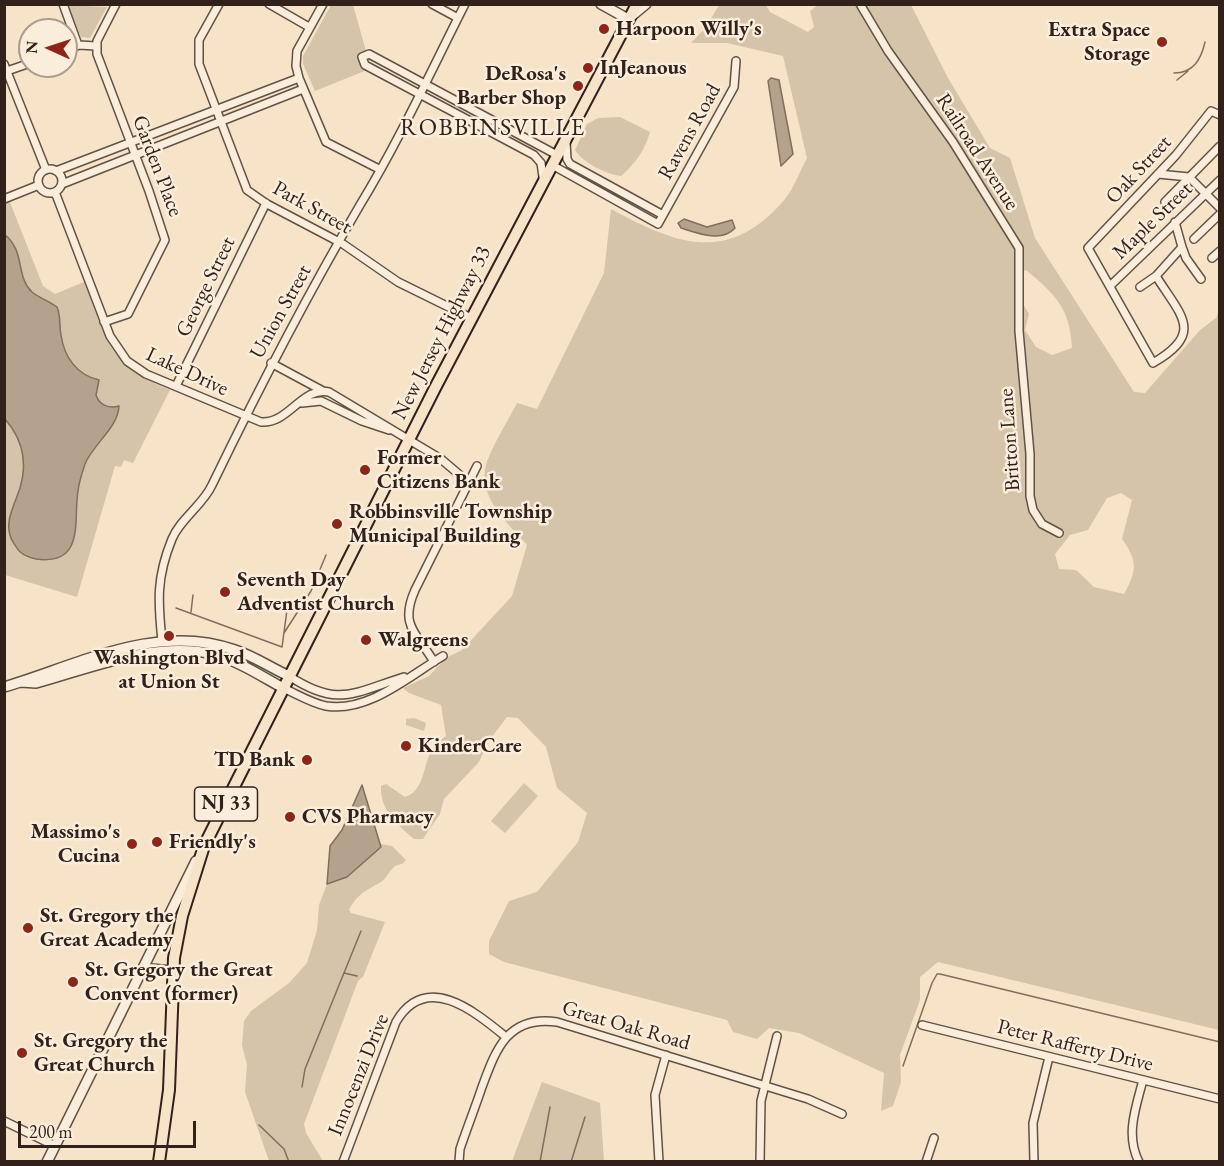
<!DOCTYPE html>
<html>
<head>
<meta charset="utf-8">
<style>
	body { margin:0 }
	#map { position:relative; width:1224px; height:1166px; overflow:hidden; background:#f7e4c8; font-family:"EB Garamond",serif }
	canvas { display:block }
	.frame { position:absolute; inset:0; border:6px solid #31211a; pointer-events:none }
	.north { position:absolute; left:18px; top:18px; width:60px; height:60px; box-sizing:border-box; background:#faeddb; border:2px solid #aa9b8e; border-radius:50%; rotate:273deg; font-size:16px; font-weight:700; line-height:24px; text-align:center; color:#31211a }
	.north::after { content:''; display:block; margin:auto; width:21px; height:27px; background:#8f2418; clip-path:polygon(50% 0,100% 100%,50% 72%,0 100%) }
	.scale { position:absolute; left:18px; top:1121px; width:178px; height:27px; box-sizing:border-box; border:3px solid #31211a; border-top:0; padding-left:8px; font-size:18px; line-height:21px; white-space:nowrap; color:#31211a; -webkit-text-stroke:4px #faeddb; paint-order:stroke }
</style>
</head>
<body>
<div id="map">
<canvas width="1224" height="1166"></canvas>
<div class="frame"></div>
<div class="north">N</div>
<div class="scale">200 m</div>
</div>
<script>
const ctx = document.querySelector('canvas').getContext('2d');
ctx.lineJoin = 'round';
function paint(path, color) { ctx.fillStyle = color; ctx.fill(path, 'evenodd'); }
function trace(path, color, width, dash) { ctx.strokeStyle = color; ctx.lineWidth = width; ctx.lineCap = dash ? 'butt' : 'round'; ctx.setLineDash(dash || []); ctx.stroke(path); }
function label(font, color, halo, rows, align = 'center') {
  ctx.font = font + ' "EB Garamond",serif'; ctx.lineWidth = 5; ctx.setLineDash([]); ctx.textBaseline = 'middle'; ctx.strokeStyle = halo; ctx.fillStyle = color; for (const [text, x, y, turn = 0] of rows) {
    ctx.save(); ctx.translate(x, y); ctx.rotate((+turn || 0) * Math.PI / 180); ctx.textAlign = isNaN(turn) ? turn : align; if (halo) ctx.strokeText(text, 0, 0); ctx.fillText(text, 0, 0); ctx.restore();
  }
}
const green = new Path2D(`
	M68,5L107,7L90,38L81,37Z
	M331,5H353L366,51L362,57L372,68L315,91L303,64V56Z
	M719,5H766L770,12L808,32L814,27L810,11L818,5H911L948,78L990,148L1010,158L1035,238L1134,392L1145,393L1200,330L1216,318L1219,311V1030L938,962L920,977V1000L900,1055L901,1082L893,1106L881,1111L884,1073L799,1033L769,1028L757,1039L733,1032L727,1020L504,962L489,954V941L509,901L537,892L578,842L587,813L557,788L546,747L518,718L507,717L488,742L479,762L444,799L440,814L423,839H414C397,824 380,811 381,786L386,784L405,797C426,791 423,760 434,746C437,742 442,739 446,736L441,705L409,693L403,688L429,676L446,658L462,650L512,596L527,545C510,526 480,499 485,470C487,454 509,419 517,403L537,409L604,273L611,209C677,245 729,265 785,199C794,188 800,171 807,158L783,56L727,43H691L706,27ZM1026,270C1055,294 1070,308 1072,348L1052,355L1036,347L1025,330L1029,314L1016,292V274ZM1121,493L1132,500L1122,539C1138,561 1137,571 1124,594L1094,587L1076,570L1059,569L1055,554L1070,535L1088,530L1107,498Z
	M620,117L650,132C645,150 635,164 621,176C606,174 583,163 575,150L587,124L598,118Z
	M4,187L43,286L55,294L84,282C107,341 108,364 170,390L133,463L124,460L121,467L115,466L77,597L5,575Z
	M414,718L426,723L424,731L406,725V719Z
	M524,783L538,796L505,833L491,821Z
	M381,844L392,846L406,860C402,866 400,863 394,867C389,871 387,878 381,882C367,890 357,894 349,910L351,913L385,922L363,977L358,981L304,1124L306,1133L323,1161H269L245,1092L247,1065L242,1045L244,1021L251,1011L289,983L307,963L317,930L319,905L327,884C333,882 340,881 346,877C351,874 380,848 381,844Z
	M542,1082L600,1103L604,1161H512Z`);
const water = new Path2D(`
	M771,78L779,80L793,154L781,166L768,81Z
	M684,219L707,227L732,220L735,228C722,243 697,233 681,228L678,223Z
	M4,234C26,251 15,276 32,292C39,298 49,301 57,307C61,316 59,325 61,335C64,357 77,375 99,380L96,395C99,405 109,409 119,406C118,428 93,444 85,464C82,473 79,482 78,491C73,519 86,566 36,559C30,558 20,554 17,548C15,545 11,540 10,535C6,523 12,510 16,499C28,471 26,443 5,419Z
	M362,785L381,847L347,877L327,884L330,846L342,830Z`);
const stream = new Path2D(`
	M1174,73C1193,73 1201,60 1205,42
	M1177,80L1188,71
	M176,608L282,647L287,610
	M191,612L193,595
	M284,633L311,591L326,555
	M344,973L357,976
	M903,1066L932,983L937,974H940L1220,1042
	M302,1087L305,1069L361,931
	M259,1125L284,1149L289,1162
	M540,1162L550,1107
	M571,1162L585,1117
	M590,1162L594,1161`);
const minor = new Path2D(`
	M63,4L78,45
	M219,4L199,40V64L247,190L267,204L343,244L398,282L471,318
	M269,4L309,27
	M323,4L297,51L296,66L299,78L326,142L379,169
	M432,4L458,18
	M860,4L888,51L953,142L1019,248V331L1030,454V496L1033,510L1042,524L1059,533
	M66,49L80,45L95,46
	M4,64L46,170
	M7,71L30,63
	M566,142L567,159L570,164L663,215
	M552,165L658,224L734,87L736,61
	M38 181a12 12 0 1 1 24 0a12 12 0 1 1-24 0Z
	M56,171L299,78
	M1158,174L1189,177L1220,208
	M543,177L541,163L534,155L365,65L362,57L369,54L557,155
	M62,184L303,89
	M55,192L110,336L127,361L146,374L261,422C289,424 302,386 329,392L441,459L468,482
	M4,199L39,185
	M1165,202L1220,146
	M1194,239L1220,214
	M1182,247L1186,258L1201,279
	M1212,258L1220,251
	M1156,276C1181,316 1205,333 1153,363L1088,248L1176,155L1211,111L1220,115
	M1110,286L1220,180
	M1140,287L1156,276L1182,247L1175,222
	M104,322L128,314L165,240L149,191L97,54V41L116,4
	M271,363L323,391
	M176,386L266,203
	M302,403L321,401L362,421L389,430
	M162,641C158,602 156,578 172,539C180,519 203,505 212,485C258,390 306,297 360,205C399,141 431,71 465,4
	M434,662C417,633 399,626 415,590L477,466
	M289,676C338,708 353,693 404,677
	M283,688C297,694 311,703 326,706C368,713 409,676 443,656
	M922,1025L1220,1099
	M4,1121L55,1146
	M343,1162L396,1022C426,971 474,1011 506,1037
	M459,1162L460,1149C467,1128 475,1108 482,1087C496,1049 508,1015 557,1022L808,1099L842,1114
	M659,1162L655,1095L666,1055
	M760,1162L761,1101L777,1036
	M926,1162L934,1138
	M1034,1162L1033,1123L1049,1057
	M1139,1162C1125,1135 1136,1107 1143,1080`);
const tertiary = new Path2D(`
	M601,4L628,19L646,4
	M21,682L36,683C91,668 154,641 212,654C237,660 261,676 283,688
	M4,687C78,665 157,622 235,650C254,656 271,668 289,676
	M141,975L151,969L172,971
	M47,1162L196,861`);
const primary = new Path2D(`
	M159,1162L169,1090L174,958L182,916L204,846L435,388L637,4`);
const markers = [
	[604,29,6,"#8f2418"],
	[1162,42,6,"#8f2418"],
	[588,68,6,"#8f2418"],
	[578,86,6,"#8f2418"],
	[365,470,6,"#8f2418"],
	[337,524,6,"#8f2418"],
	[225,592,6,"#8f2418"],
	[169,636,6,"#8f2418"],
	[366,640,6,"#8f2418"],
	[406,746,6,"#8f2418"],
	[307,760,6,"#8f2418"],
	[290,817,6,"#8f2418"],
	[157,842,6,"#8f2418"],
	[132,844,6,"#8f2418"],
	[28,928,6,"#8f2418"],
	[73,982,6,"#8f2418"],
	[22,1053,6,"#8f2418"]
];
const shields = [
	[226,804,63]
];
const shieldNames = [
	["NJ 33",226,804]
];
const poiNames = [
	["Harpoon Willy's",616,29],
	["Extra Space",1150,30,"right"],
	["Storage",1150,54,"right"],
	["InJeanous",600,68],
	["DeRosa's",566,74,"right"],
	["Barber Shop",566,98,"right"],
	["Former",377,458],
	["Citizens Bank",377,482],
	["Robbinsville Township",349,512],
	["Municipal Building",349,536],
	["Seventh Day",237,580],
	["Adventist Church",237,604],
	["Walgreens",378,640],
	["Washington Blvd",169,658,"center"],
	["at Union St",169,682,"center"],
	["KinderCare",418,746],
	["TD Bank",295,760,"right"],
	["CVS Pharmacy",302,817],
	["Massimo's",120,832,"right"],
	["Cucina",120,856,"right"],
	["Friendly's",169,842],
	["St. Gregory the",40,916],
	["Great Academy",40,940],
	["St. Gregory the Great",85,970],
	["Convent (former)",85,994],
	["St. Gregory the",34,1041],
	["Great Church",34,1065]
];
const streetNames = [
	["Ravens Road",690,132,-61],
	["Railroad Avenue",977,152,57],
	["Garden Place",157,166,69],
	["Oak Street",1139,170,-47],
	["Park Street",312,208,29],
	["Maple Street",1153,221,-44],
	["George Street",206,287,-64],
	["Union Street",281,312,-61],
	["New Jersey Highway 33",442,333,-63],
	["Lake Drive",187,372,25],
	["Britton Lane",1010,440,-94],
	["Great Oak Road",626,1026,16],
	["Peter Rafferty Drive",1075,1046,14],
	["Innocenzi Drive",359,1075,-68]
];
const quarterNames = [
	["ROBBINSVILLE",493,128]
];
paint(green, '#d5c3aa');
paint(water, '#b4a28d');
trace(water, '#806e5f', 1.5);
trace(stream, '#806e5f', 1.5);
trace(minor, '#625246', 10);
trace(tertiary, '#625246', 12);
trace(primary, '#31211a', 14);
trace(minor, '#faeddb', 7);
trace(tertiary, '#faeddb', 9);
trace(primary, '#f7e4c8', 10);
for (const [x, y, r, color] of markers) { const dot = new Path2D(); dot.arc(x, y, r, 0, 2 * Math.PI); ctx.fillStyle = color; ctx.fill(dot); trace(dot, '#faeddb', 2); }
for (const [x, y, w] of shields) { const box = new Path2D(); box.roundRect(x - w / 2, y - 17, w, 34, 4.5); ctx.fillStyle = '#faeddb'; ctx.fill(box); trace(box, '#31211a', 1.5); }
label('bold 20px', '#31211a', null, shieldNames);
label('bold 21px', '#31211a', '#faeddb', poiNames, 'left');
label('21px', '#31211a', '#faeddb', streetNames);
ctx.letterSpacing = '1.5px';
label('24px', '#31211a', '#faeddb', quarterNames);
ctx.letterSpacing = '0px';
</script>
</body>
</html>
